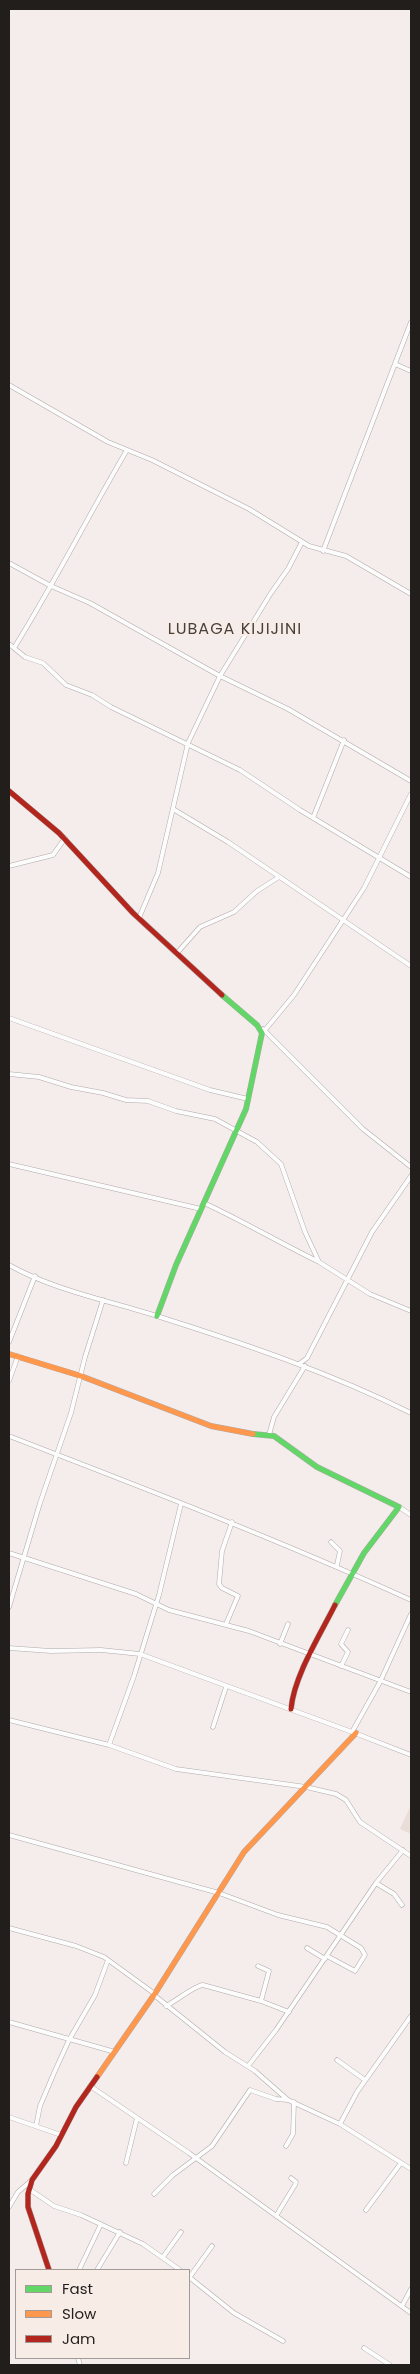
<!DOCTYPE html>
<html>
<head>
<meta charset="utf-8">
<style>
	body { margin:0 }
	#map { position:relative; width:420px; height:2374px; overflow:hidden; background:#f4edeb; font-family:Poppins,sans-serif }
	canvas { display:block }
	.frame { position:absolute; inset:0; border:10px solid #221e1c; pointer-events:none }
	.legend { position:absolute; left:15px; top:2269px; width:175px; height:90px; box-sizing:border-box; background:#f8ece7; border:1px solid #a29a96; margin:0; padding:6px 9px; list-style:none; font-size:15px; color:#221e1c }
	.legend li { display:flex; align-items:center; gap:10px; height:25px }
	.legend b { width:25px; border:1px solid #a29a96 }
</style>
</head>
<body>
<div id="map">
<canvas width="420" height="2374"></canvas>
<div class="frame"></div>
<ul class="legend">
<li><b style="height:6px;background:#63d668"></b>Fast</li>
<li><b style="height:6px;background:#ff974d"></b>Slow</li>
<li><b style="height:6px;background:#b3261e"></b>Jam</li>
</ul>
</div>
<script>
const ctx = document.querySelector('canvas').getContext('2d');
ctx.lineJoin = 'round';
function paint(path, color) { ctx.fillStyle = color; ctx.fill(path, 'evenodd'); }
function trace(path, color, width, dash) { ctx.strokeStyle = color; ctx.lineWidth = width; ctx.lineCap = dash ? 'butt' : 'round'; ctx.setLineDash(dash || []); ctx.stroke(path); }
function label(font, color, halo, rows, align = 'center') {
  ctx.font = font + ' Poppins,sans-serif'; ctx.lineWidth = 4.5; ctx.setLineDash([]); ctx.textBaseline = 'middle'; ctx.strokeStyle = halo; ctx.fillStyle = color; for (const [text, x, y, turn = 0] of rows) {
    ctx.save(); ctx.translate(x, y); ctx.rotate((+turn || 0) * Math.PI / 180); ctx.textAlign = isNaN(turn) ? turn : align; if (halo) ctx.strokeText(text, 0, 0); ctx.fillText(text, 0, 0); ctx.restore();
  }
}
const built = new Path2D(`
	M411,1805V1834L400,1829Z`);
const street = new Path2D(`
	M395,364L411,371
	M9,385L108,442L152,460L249,509L309,546L346,556L411,594
	M323,551L411,322
	M9,563L51,586L90,603L220,676L288,709L411,781
	M9,644L25,657L43,663L66,685L92,695L111,707L240,770L300,810L411,877
	M14,648C54,584 88,516 127,450
	M173,809L228,842L411,966
	M313,818L344,740
	M9,866L53,855L65,838
	M139,918L158,873L188,743L220,676L271,593L288,569L302,542
	M177,953L200,927L234,912L257,891L279,877
	M9,1018L210,1090L248,1099
	M263,1029L363,1129L411,1167
	M265,1030L294,995L364,888L411,794
	M9,1074L39,1077L71,1087L103,1093L126,1100L148,1101L176,1111L215,1119L257,1142L281,1164L305,1232L319,1262L370,1294L411,1311
	M9,1164L201,1209
	M204,1203C243,1221 278,1242 317,1261
	M9,1265C53,1290 111,1301 160,1317C245,1344 331,1373 411,1413
	M9,1342L35,1276
	M299,1364L307,1358L372,1232L411,1176
	M9,1381L18,1356
	M269,1435L274,1417L305,1366
	M9,1436C144,1488 279,1540 411,1600
	M399,1507L411,1515
	M331,1542L340,1551L337,1565
	M9,1553L136,1594L169,1610L249,1631L411,1692
	M9,1607L40,1503L71,1413L85,1357L103,1300
	M226,1624L238,1596L222,1588L219,1584L222,1551L232,1522
	M280,1644L288,1624
	M9,1648L51,1651L101,1650L140,1654L352,1732L411,1755
	M341,1666L348,1652L341,1644L348,1630
	M9,1720L109,1745L176,1769L306,1787L336,1794L346,1800L360,1822L411,1856
	M213,1727L226,1687
	M352,1732L380,1682L411,1614
	M109,1745L134,1676L159,1595L181,1504
	M9,1835L219,1893L278,1915L327,1927L361,1948L365,1955L355,1971L327,1956
	M376,1883L394,1894L402,1905
	M9,1928L76,1946L104,1957L155,1994
	M307,1948L325,1959
	M258,1966L269,1971L261,2001L289,2012
	M154,1995L225,2052L255,2071L288,2100L340,2124L411,2169
	M166,2006C176,2001 194,1986 203,1985L261,2001
	M9,2022L115,2052
	M337,2060L365,2080
	M248,2066L276,2030L376,1883L403,1850
	M90,2086L189,2153L411,2313
	M9,2117L61,2135
	M340,2124L357,2092L411,2016
	M36,2126L40,2106L54,2073L69,2040L95,1995L108,1960
	M286,2146L293,2134L294,2102
	M126,2163L137,2118
	M29,2189L54,2206L81,2215L143,2244L180,2270
	M154,2194L173,2175L212,2146L250,2090L276,2099L288,2100
	M9,2207L18,2192L32,2180
	M366,2210L401,2163
	M276,2216L295,2185L296,2182L291,2178
	M163,2257L181,2232
	M80,2268L101,2224
	M97,2270L120,2232
	M189,2277L234,2313L283,2341
	M189,2278L212,2246
	M402,2306L411,2289
	M364,2348L390,2365
	M78,2358L80,2365`);
const fast = new Path2D(`
	M157,1316L176,1265L246,1109L262,1033L257,1025L222,995
	M253,1434L274,1436L317,1467L399,1507L364,1553L335,1605`);
const slow = new Path2D(`
	M9,1354L81,1376L211,1426L253,1434
	M97,2077L154,1995L244,1852L356,1733`);
const jam = new Path2D(`
	M9,791L59,833L133,913L222,995
	M291,1709C294,1676 320,1635 335,1605
	M49,2270L28,2207V2194L32,2180L56,2146L76,2107L97,2077`);
const quarterNames = [
	["LUBAGA KIJIJINI",235,630]
];
paint(built, '#ebddd8');
trace(street, '#afaaa8', 5);
trace(fast, '#afaaa8', 6);
trace(slow, '#afaaa8', 6);
trace(jam, '#afaaa8', 6);
trace(street, '#fdfcfc', 4);
trace(fast, '#63d668', 5);
trace(slow, '#ff974d', 5);
trace(jam, '#b3261e', 5);
ctx.letterSpacing = '1px';
label('16px', '#49403c', '#f8ece7', quarterNames);
ctx.letterSpacing = '0px';
</script>
</body>
</html>
